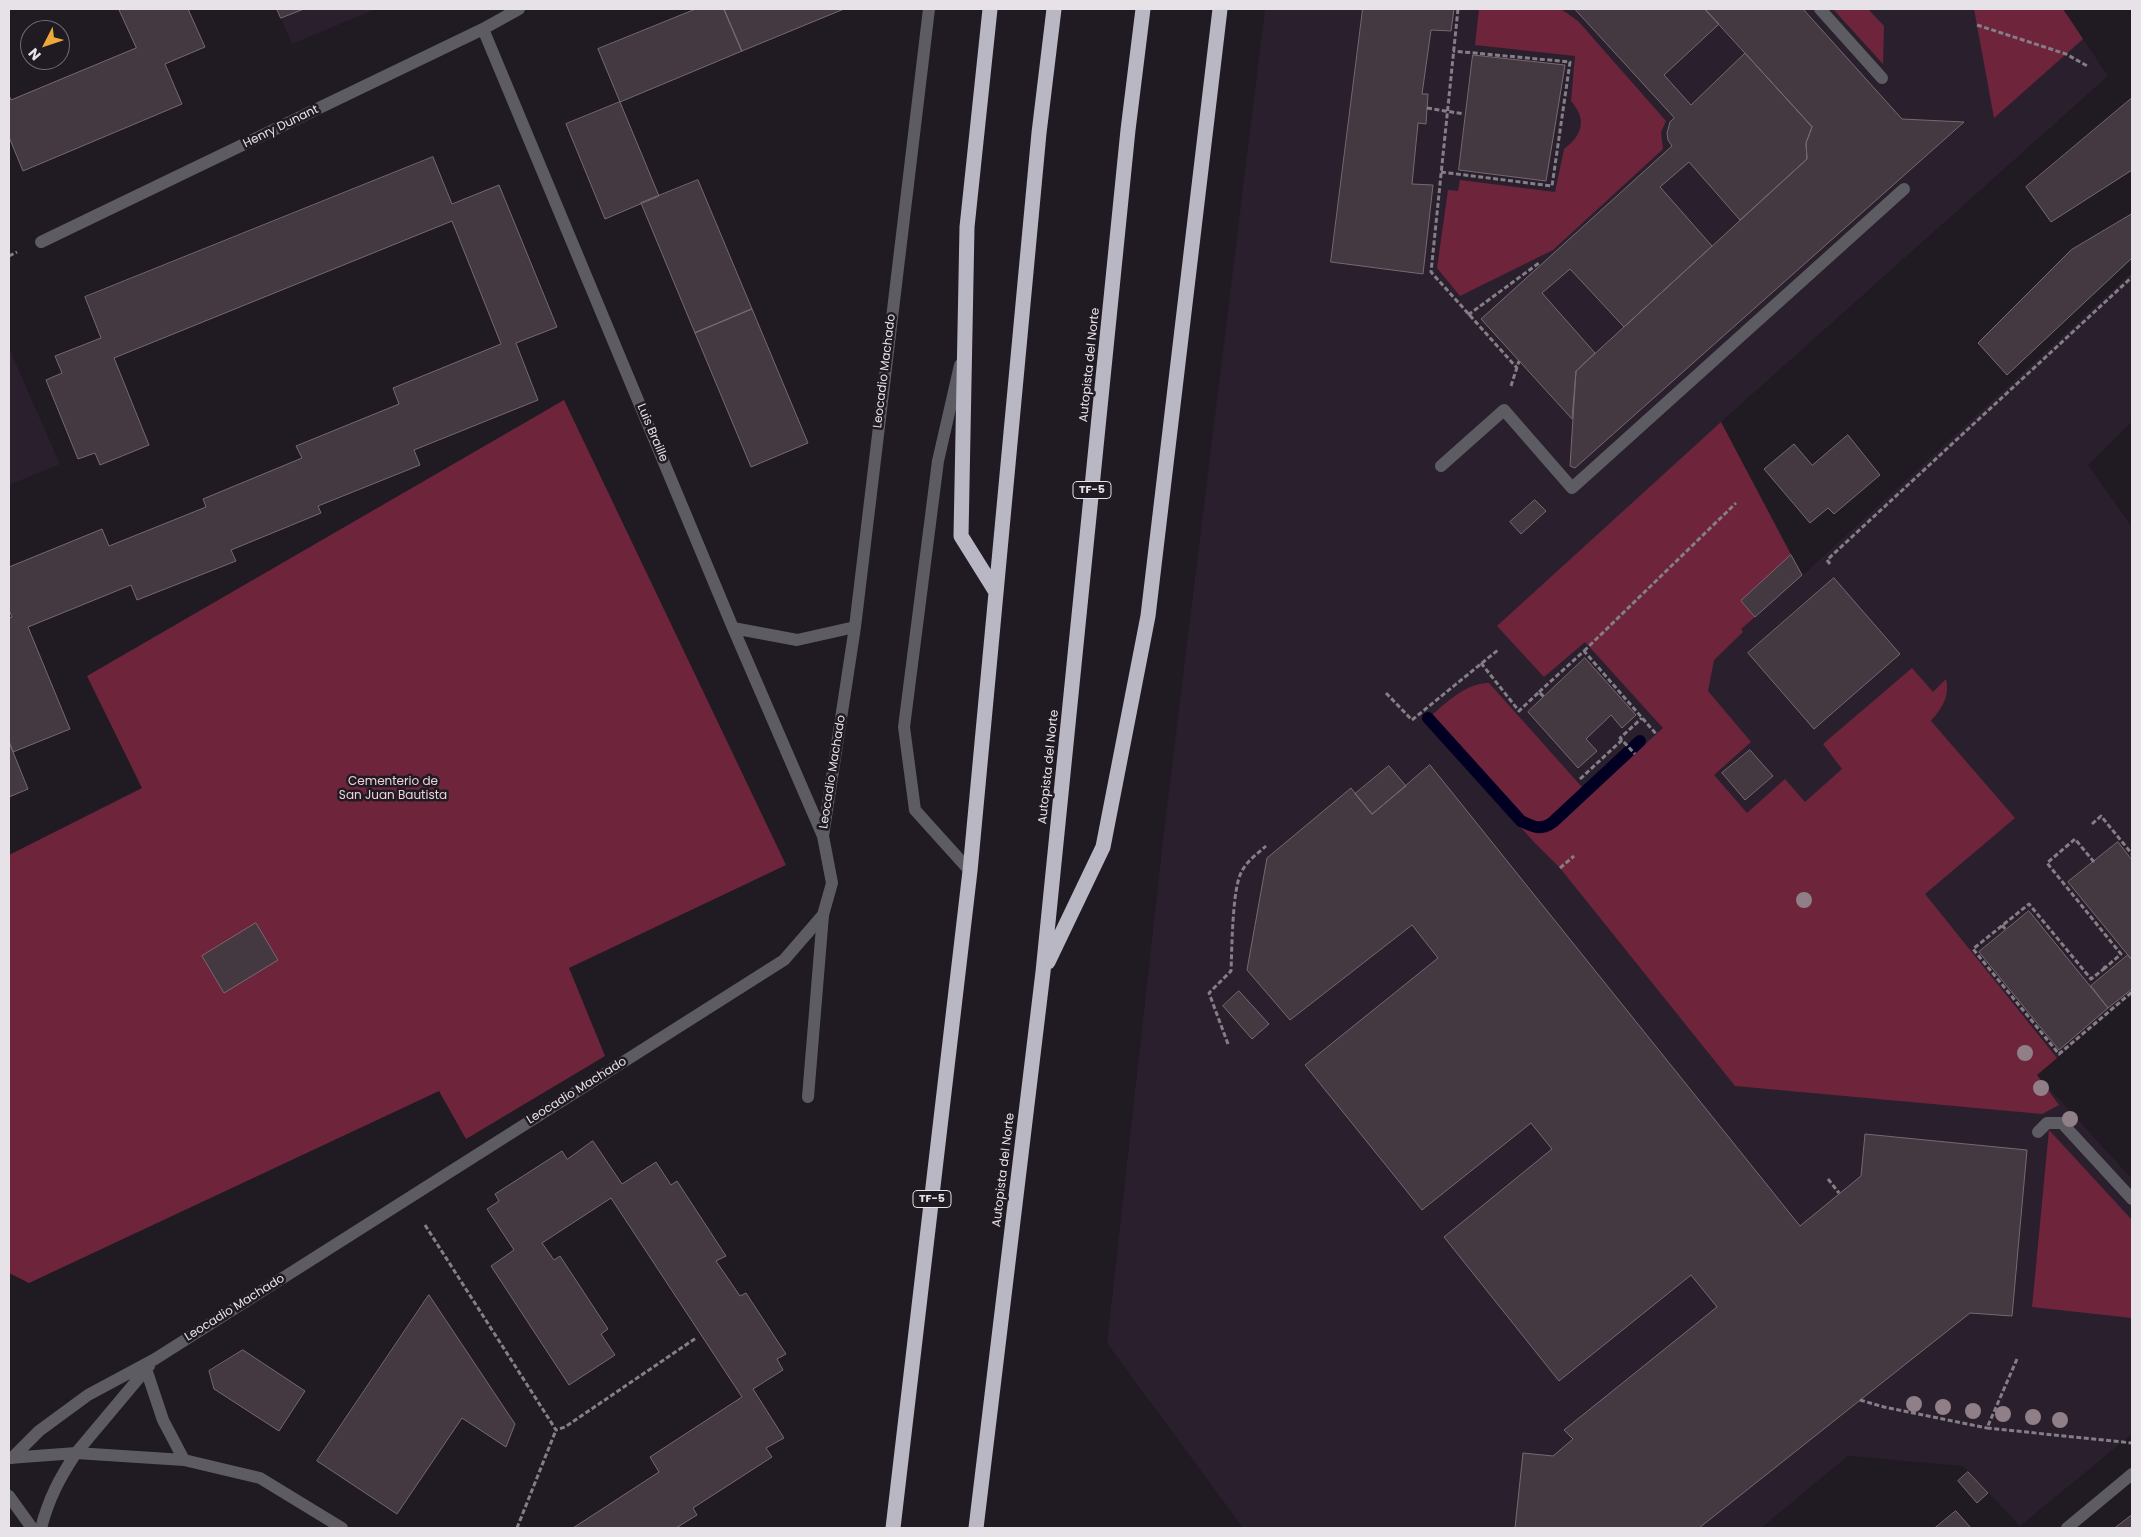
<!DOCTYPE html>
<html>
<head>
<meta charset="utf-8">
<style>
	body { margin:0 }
	#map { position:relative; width:2141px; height:1537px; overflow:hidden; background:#201a23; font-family:Poppins,sans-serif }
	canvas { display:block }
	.frame { position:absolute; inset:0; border:10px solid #e7e2e8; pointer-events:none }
	.north { position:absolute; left:20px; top:20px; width:50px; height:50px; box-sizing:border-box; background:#201a23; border:1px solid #706a72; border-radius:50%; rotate:229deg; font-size:14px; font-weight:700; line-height:20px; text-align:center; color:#e7e2e8 }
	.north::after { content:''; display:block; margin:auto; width:18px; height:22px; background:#eca93a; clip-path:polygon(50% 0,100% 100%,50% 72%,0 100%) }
</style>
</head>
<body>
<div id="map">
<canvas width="2141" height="1537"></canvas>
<div class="frame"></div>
<div class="north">N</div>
</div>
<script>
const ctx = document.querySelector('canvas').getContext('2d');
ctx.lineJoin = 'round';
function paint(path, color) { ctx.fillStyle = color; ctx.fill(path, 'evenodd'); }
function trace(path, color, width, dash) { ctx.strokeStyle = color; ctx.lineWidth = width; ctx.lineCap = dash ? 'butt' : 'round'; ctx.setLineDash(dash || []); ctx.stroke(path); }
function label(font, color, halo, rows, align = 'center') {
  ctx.font = font + ' Poppins,sans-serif'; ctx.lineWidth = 5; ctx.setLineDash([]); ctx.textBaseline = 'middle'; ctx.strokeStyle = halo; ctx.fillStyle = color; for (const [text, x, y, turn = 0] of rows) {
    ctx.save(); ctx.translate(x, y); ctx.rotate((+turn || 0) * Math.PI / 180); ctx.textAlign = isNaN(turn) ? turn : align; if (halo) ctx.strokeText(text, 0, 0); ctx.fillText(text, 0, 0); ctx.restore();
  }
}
const built = new Path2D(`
	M277,9H376L292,44Z
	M1265,9H2063L2108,76L1721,422L1803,575L2132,272V421L2088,465L2132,527V995L2037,1075L2132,1179V1434L2020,1526L1963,1466L1848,1456L1761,1528H1243L1107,1343L1165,823Z
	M9,348L60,464L9,485Z`);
const green = new Path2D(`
	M1479,9H1561L1578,21L1666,121L1661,132L1663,149L1553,250L1460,296L1437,268L1448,190L1458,191L1460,180L1555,192L1564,149C1583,135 1587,119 1571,101L1575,56L1475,45Z
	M1833,9H1868L1884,26L1883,64Z
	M1974,9H2063L2083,39L1994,118Z
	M564,400L786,865L569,968L605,1056L466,1139L439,1091L29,1283L9,1273V855L142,788L87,676Z
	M1721,422L1791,555L1742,601L1755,617L1741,629L1743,632L1714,660L1708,691L1751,742L1714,775L1747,813L1785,779L1805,802L1842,769L1823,744L1912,668L1933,692L1946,679C1950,697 1942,708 1931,721L2015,818L1925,894L2057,1058L2037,1075L2059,1105L2042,1114L1735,1086L1560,868L1534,842L1425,721C1443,706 1464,683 1489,683L1589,795L1663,728L1585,642L1544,677L1497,626Z
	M2049,1130L2132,1220V1318L2032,1307Z`);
const stream = new Path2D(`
	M1428,718L1521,821C1534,827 1541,831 1553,822L1640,741`);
const building = new Path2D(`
	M119,9H188L205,47L165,64L182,104L23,171L9,137V95L11,100L136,48Z
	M277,9H304L281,18Z
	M696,9H724L742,51L620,102L598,49Z
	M724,9H844L742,51Z
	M1363,9H1454L1451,31L1431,30L1422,94H1428L1426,124L1418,123L1412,184L1433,185L1423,274L1331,262Z
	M1575,9H1705L1719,24L1664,75L1691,105L1745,53L1812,127L1806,143L1807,159L1740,220L1689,162L1660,187L1712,246L1624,327L1570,269L1542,293L1595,353L1576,371L1572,419L1481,319L1672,146L1668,140L1667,133L1670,122L1674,118Z
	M1705,9H1803L1902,119L1964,122L1575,468L1570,466L1576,371L1807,159L1806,143L1812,127Z
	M1473,55L1565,65L1546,181L1459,170Z
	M2132,98V170L2051,222L2026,187Z
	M620,102L659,196L605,219L566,124Z
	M433,157L452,204L499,185L557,327L516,343L538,400L414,450L420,465L318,506L321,513L231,550L236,561L137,600L131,585L28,627L70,729L13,752L9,741V618L12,617L9,610V567L102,529L109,546L206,507L203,499L302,458L296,446L399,404L393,388L501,344L452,221L114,358L149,445L100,465L95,453L78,459L46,380L62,373L55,356L101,338L85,297Z
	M698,180L752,309L695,333L641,203Z
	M2132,214V258L2007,375L1978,343L2071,250Z
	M752,309L808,443L751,467L695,333Z
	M1848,435L1880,475L1834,514L1828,508L1810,523L1764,469L1794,444L1812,465Z
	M1535,500L1546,511L1521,534L1510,522Z
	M1791,555L1802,575L1755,617L1741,601Z
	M1834,578L1900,654L1814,729L1748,653Z
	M1585,658L1636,715L1622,728L1611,715L1586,739L1597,751L1578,768L1528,712Z
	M9,742L28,789L9,797Z
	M1750,750L1773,776L1745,800L1722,773Z
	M1430,765L1800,1226L1861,1176L1865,1134L2027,1150L2012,1316L1970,1313L1699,1528H1515L1523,1453L1553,1456L1573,1439L1564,1430L1717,1307L1691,1275L1559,1381L1444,1237L1552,1149L1531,1123L1422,1210L1305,1065L1438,958L1412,925L1290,1020L1247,970L1267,858L1351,788L1372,814Z
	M1389,766L1406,786L1372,814L1355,794Z
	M2118,842L2132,860V960L2068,882Z
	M2029,911L2108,1008L2059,1050L1979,952Z
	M256,923L278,960L224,993L202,956Z
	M2128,955L2132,960V989L2108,1008L2091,986Z
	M1239,991L1269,1024L1252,1039L1223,1006Z
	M593,1141L622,1184L656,1162L671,1185L677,1181L726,1256L716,1261L740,1296L746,1293L786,1354L777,1359L783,1370L753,1389L784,1438L766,1448L772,1457L693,1508L697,1515L676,1528H573L659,1472L650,1457L742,1397L611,1198L542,1243L554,1260L560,1256L608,1329L601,1334L615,1355L569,1385L491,1266L514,1250L487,1209L499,1201L495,1194L562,1151L567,1159Z
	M429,1295L515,1424L506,1447L462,1418L397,1514L317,1461Z
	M243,1350L305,1391L279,1431L214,1389L209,1371Z
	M1968,1472L1988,1493L1977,1503L1958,1481Z
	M1956,1511L1971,1528H1935Z
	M2132,1515V1528H2115Z`);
const path = new Path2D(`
	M1458,9L1431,272L1517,368
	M1977,25L2066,54L2089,67
	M1427,108L1464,114
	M1441,172L1552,186L1570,62L1453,51
	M9,256L17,252
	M1468,315L1539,263
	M1511,386L1519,361
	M1830,564L1827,560L2132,277
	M1584,651L1736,503
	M1481,663L1519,711L1539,692L1544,697
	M1539,692L1584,651L1657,735
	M1386,693L1412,720L1498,650
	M1622,740L1620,738L1642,718
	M1580,779L1622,740L1635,754
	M2092,824L2101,816L2132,854
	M2094,862L2075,839L2047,863L2121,954L2105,968L2102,964
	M1560,868L1574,856
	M2002,925L2006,930
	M2105,968L2091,979L2029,904L1973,949L2059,1054L2132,992
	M1228,1044L1209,993L1231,971C1232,950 1232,887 1242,871C1247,861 1257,854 1266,846
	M1828,1179L1839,1193
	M425,1225L556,1430L565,1427L696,1338
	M2017,1359L1987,1428L2132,1443
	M1860,1400L1884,1407L1987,1428
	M517,1528L556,1430`);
const service = new Path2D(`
	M1820,9L1882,78
	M960,365L938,461L904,727L915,810L970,871
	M1441,466L1504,410L1572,488L1904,189
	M808,1097L823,915
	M2038,1132L2047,1123H2062L2132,1199`);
const minor = new Path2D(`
	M483,29L733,628L823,836
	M41,242L483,29L519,9
	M733,628L797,640L855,627
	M76,1453L149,1366
	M12,1458L39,1431L88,1395L155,1359L784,960L823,915L832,883L823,836L855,627L929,9`);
const tertiary = new Path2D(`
	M146,1369L163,1420L184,1460
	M9,1458L76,1453L184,1460L260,1478L342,1528
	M9,1496L32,1528
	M41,1528C49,1498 59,1479 76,1453
	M2067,1528L2132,1474`);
const motorway = new Path2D(`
	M990,9L967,227L961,536L996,592
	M1048,962L1103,847L1148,616L1220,9
	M893,1528L970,871L1039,133L1054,9
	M976,1528L1043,972L1128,130L1143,9`);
const trees = [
	[1804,900],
	[2025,1053],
	[2041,1088],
	[2070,1119],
	[1914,1404],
	[1943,1407],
	[1973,1411],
	[2003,1414],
	[2033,1417],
	[2060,1420]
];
const shields = [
	[1092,490,38],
	[932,1199,38]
];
const shieldNames = [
	["TF-5",1092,490],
	["TF-5",932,1199]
];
const streetNames = [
	["Henry Dunant",281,127,-26],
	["Autopista del Norte",1090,365,-84],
	["Leocadio Machado",885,371,-83],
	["Luis Braille",652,433,67],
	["Autopista del Norte",1049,767,-84],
	["Leocadio Machado",833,772,-81],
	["Leocadio Machado",577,1091,-32],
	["Autopista del Norte",1004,1170,-83],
	["Leocadio Machado",235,1308,-32]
];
const parkNames = [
	["Cementerio de",393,782],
	["San Juan Bautista",393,796]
];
paint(built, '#2a1f2d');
paint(green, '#6e253c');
trace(stream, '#010022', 12);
paint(building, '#443940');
trace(building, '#766971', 1);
trace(path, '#847e86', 3, [5, 2.5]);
trace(service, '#5d5c62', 12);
trace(minor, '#5d5c62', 12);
trace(tertiary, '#5d5c62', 12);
trace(motorway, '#b9b7c4', 15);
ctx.fillStyle = '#917f87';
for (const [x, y] of trees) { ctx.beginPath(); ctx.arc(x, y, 8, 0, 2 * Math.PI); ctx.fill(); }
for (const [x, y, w] of shields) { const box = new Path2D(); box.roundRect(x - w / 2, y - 8.5, w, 17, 4); ctx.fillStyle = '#201a23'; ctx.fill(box); trace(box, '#e7e2e8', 1); }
label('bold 11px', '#e7e2e8', null, shieldNames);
label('12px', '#e7e2e8', '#201a23', streetNames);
label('12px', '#eed2d8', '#201a23', parkNames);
</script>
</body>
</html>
